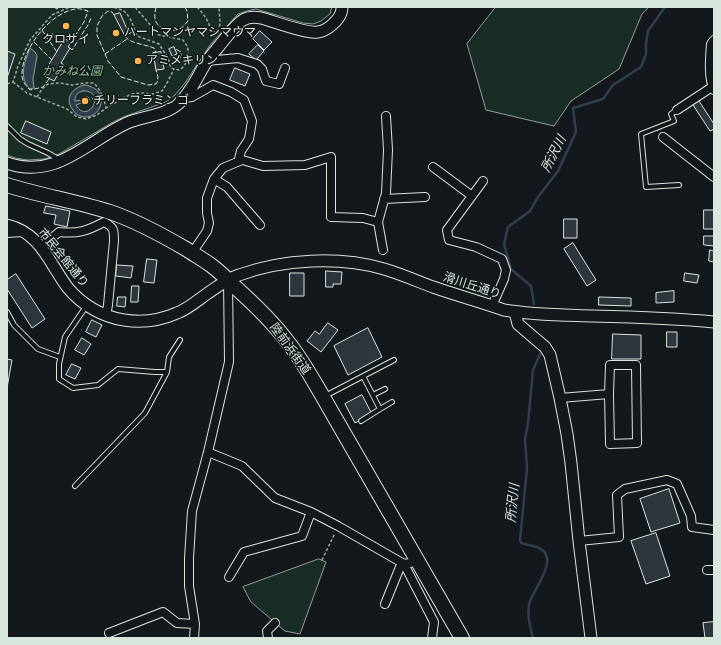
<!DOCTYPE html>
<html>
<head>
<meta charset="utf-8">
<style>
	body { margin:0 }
	#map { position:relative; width:721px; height:645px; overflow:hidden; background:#14181c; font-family:Lora,serif }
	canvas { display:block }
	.frame { position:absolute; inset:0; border:8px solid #d8e6dc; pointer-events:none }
</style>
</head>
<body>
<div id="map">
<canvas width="721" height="645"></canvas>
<div class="frame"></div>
</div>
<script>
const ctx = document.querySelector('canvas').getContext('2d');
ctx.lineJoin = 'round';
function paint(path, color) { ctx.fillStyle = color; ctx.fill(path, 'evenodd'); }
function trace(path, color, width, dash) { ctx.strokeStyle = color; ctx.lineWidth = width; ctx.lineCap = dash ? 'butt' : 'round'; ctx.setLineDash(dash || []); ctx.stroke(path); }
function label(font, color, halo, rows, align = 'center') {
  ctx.font = font + ' Lora,"Noto Sans JP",serif'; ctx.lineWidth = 3; ctx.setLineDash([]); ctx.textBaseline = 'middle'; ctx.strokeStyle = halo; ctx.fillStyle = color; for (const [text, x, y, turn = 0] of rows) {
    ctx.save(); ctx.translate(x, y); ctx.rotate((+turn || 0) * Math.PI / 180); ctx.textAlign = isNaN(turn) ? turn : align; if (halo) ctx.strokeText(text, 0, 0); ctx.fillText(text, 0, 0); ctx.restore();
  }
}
const green = new Path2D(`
	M7,7H332L330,14L321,21L313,24L303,23L256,9L247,11L238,14L210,45L185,83L175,95L166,102L126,116L115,121L59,154L45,159L28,160L15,158L7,155Z
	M496,7H649L642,14L619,69L571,101L554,126L486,110L467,44Z
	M319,559L326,562L300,634L285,631L251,602L243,587Z`);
const water = new Path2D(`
	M30,48L35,52L37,56L33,79L34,88L30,89C18,77 25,62 30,48Z
	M84,85C110,87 104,119 83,117C79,116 75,114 73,110C64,99 72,88 84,85ZM83,91C108,90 88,126 76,105L81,103L83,105L87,104L90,100L88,97H84L81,100L75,101C75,95 78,92 83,91Z`);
const stream = new Path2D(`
	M534,304L531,286L511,269L504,244L508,227L530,211L538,197L558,171L576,132L573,108L603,99L613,85L641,67L646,54V43L648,31L665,7
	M533,638C530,626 527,617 529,604C532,591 561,558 539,548C534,546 527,545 521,543L520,540L527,468L525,439L528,423L533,370L541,352`);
const building = new Path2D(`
	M120,13L127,29L130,27L132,32L125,36L114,15Z
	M260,31L272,42L264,50L253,39Z
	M65,39L71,42L68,47L70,48L61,63L64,65L54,81L43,75Z
	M258,45L264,51L256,60L249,54Z
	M174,47L177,54L172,56L169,49Z
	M7,51L15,54L7,78Z
	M161,52L164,69L156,70L153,53Z
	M235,68L250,74L245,86L230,80Z
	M699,101L714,124V129L710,131L693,105Z
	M26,121L51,132L47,144L21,133Z
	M46,206L70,211L67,227L54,224L56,215L44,213Z
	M704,210H714V229H704Z
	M564,219H577V238H564Z
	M704,236H714V246L704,245Z
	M573,243L596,280L587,286L564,249Z
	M710,250L714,251V262L709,261Z
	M147,259L157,260L154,283L144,282Z
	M117,265L133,266L131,278L116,276Z
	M326,271L342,272L341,284H333V287H326Z
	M290,273H304V296H290Z
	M685,273L699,275L697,283L684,281Z
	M16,274L45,319L32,328L7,289V280Z
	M132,286H139L138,302H131Z
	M674,291V302L656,303V293Z
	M118,297H126L125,307L117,306Z
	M599,297L631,298V306L599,305Z
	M92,320L102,325L96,337L86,332Z
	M328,323L338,330L321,352L307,341L315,331L319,334Z
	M368,328L382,357L348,375L334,346Z
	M667,332H677V347H667Z
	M613,334L641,335V359H612Z
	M82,338L91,344L84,355L75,350Z
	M7,359L12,360L7,388Z
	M72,364L81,368L75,379L66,375Z
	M362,395L372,414L355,423L345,404Z
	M669,489L680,523L651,532L640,499Z
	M656,533L670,576L646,584L631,541Z
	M714,622V638H705L703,623Z`);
const path = new Path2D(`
	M93,7H94
	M109,7C112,7 116,8 119,9C130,12 133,26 137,36L159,44L168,58L171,68L179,70C187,66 190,54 187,46C186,44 184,42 183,40L159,35L140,13L135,7
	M197,7C205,15 209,22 212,33
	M214,37L212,33L219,29L220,22L219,7
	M13,82L27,93L67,109L77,117L86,119L97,115L106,108L131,94L143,93L153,94L162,91L167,83L174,69
	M7,84L13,82L18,66L30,40L52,15L70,7
	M37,97L42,89L48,84L60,83L72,85L85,83H94C101,91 104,98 106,108
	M92,99L103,95
	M322,560L335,533`);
const lane = new Path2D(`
	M677,110L671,114L674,121L641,134L646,187L679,185
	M7,126L20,139L28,144L48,153L58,159
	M87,305L65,337L59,364V379L73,388L98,385L118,369L155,372H167L169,357L180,340
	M7,312L14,325L38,349L60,357
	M373,395L385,389
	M325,396L394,360
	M380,409L392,402
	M361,421L380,409L363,376
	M75,486L145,413L167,372`);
const street = new Path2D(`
	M714,40L711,44C710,57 708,79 714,90
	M207,61L238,58L257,64L262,69L266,81L279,84L285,68
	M184,98L192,97L213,85L231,92L244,100L252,121L249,139L241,151L239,159L263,166L305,165L331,157V217L363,218L378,222L383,250
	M677,110L712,87
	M663,137L714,177
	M433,167L472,196
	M214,179L227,187L260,225
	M483,181L447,230L449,240L476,247L502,259L506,270L504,279L492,306
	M384,199L425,197
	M378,222L386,193L388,150L386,116
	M7,233L23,232
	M41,247L59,232C78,234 87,231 104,222C114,227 114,230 114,241L108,305L106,316
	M192,253L207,231L209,223L207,213V198L214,179L223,168L242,160
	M610,365H636L637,443L610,444L609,394Z
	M560,398L609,394
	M208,452L242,466L275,498L311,512L338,526L404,564L410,563L417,560
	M579,541L619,537L617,495L625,489L667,480L677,484L691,516L692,527L714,530
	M707,570H714
	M229,577L244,552L302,536L311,512
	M385,604L400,567L404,564L434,622L432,638
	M109,633L163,612L177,623L195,624
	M194,638L195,624L189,586V558L192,511L208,452L229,362L228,280
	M268,638L267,631L275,623`);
const secondary = new Path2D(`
	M7,163C56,180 86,142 127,123C143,116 164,116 178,104C191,93 198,75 207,61C214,52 221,44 228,35C232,30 237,24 243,20C248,17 255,17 261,18C273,21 306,34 318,32C327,31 338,21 341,13C342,11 342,9 342,7
	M7,225C41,233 49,263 68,288C82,305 103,317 124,320C142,323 161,320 177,313C188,309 198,300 208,293C217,287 227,279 239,275C283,259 339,256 384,269C401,274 417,281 433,287C456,295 481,302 504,310C533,315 563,315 592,316C633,317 673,318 714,322
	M515,312L518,324L539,342L545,347L550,355L560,398L567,434L571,463L579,541L591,638`);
const highway = new Path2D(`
	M7,185C41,196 76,201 110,212C137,221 162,235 186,249C195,255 204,260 212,266C220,272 227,279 234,286C253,303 272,321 287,341C301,358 312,378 323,397L462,638`);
const fence = new Path2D(`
	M54,7L57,9L60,7
	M156,7C153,20 155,27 169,30C173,30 176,31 179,29C183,28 185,24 188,21L187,11L185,7
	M114,15L112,12L108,11L102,16L97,26V35L108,61L121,77L148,85L156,84C159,79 158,76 156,70
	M42,30L46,36L52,33L61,45
	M46,36L57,52
	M125,36C130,44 145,44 154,48L156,53
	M34,42L52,60
	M70,48L72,50L88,25L91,18
	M105,54L127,39
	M172,56L176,62H179L181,55V52L174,48
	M49,79L43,87L30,90C26,86 23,82 22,77C20,51 50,12 76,9C80,8 84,10 88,11L84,22L71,42`);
const markers = [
	[66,26,4,"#ffb74d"],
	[116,33,4,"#ffb74d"],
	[138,61,4,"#ffb74d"],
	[85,101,4,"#ffb74d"]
];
const poiNames = [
	["ハートマンヤマシマウマ",124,33],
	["クロサイ",66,40,"center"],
	["アミメキリン",146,61],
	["チリーフラミンゴ",93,101]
];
const parkNames = [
	["かみね公園",72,72]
];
const streetNames = [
	["市民会館通り",63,258,51],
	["滑川丘通り",472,286,18],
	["陸前浜街道",290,349,54]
];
const waterNames = [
	["所沢川",554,154,-63],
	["所沢川",513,503,-84]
];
paint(green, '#1a2d24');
trace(green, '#939e99', 1);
paint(water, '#2f3f4d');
trace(water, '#939e99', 1);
trace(stream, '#2f3f4d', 2.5);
paint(building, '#2c363c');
trace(building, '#d8e6dc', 1);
trace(lane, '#d8e6dc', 6);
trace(street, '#d8e6dc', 10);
trace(secondary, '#d8e6dc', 13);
trace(highway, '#d8e6dc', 16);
trace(path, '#9da8a2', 1.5, [3, 2]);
trace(lane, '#14181c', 4);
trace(street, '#14181c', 8);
trace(secondary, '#14181c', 11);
trace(highway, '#14181c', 14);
trace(fence, '#d8e6dc', 1, [5, 2]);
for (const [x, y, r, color] of markers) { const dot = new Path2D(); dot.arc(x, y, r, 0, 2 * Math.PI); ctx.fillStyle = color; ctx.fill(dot); trace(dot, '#14181c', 1.5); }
label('12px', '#d8e6dc', '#14181c', poiNames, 'left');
label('italic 12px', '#8ac095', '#14181c', parkNames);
label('12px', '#d8e6dc', '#14181c', streetNames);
label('italic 13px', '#d8e6dc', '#14181c', waterNames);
</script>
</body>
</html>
